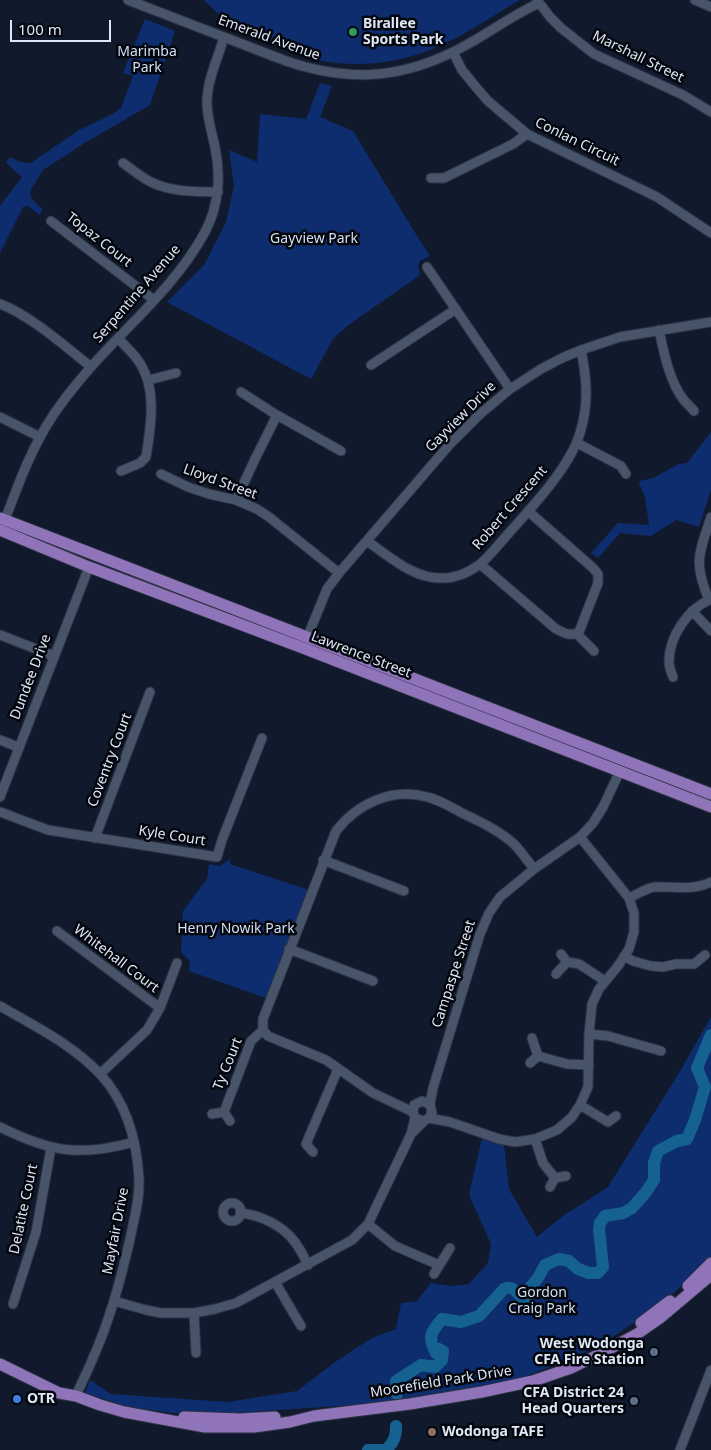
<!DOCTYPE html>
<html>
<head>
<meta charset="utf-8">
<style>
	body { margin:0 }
	#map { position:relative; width:711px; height:1450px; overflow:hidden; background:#111a2d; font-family:"Noto Sans",sans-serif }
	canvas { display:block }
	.scale { position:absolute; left:10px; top:20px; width:101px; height:22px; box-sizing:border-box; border:2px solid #dfe7f4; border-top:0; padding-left:6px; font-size:15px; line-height:18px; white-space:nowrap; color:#dfe7f4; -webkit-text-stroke:4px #03060d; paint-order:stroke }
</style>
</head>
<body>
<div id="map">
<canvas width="711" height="1450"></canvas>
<div class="scale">100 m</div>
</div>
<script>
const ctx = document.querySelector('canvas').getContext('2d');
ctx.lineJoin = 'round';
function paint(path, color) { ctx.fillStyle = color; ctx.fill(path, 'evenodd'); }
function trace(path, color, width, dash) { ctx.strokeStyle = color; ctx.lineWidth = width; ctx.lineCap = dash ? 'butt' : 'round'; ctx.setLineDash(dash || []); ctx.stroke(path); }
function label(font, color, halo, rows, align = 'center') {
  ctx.font = font + ' "Noto Sans",sans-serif'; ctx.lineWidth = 5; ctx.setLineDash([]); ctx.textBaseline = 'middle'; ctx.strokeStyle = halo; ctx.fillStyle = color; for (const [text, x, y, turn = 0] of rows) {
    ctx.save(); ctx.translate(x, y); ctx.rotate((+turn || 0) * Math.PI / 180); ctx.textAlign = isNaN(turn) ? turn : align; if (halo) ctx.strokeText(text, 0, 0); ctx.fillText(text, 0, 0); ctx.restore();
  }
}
const green = new Path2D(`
	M204,0H520C490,17 461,38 430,50C394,64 354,68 317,60C301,56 285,49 270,43C260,39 247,36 238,31C228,25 213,8 204,0Z
	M145,19L175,31L150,105L83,144L43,170L30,191L31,198L43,210L39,215L28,206L23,207L0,253V206L22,177L6,163L10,157L20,162L31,163L79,130L113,114L121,108L133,76L123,73Z
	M320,83L332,86L320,117L353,131L417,236L430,256L420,261L418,266L420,275L347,326L333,339L311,379L167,302L204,265L226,222L234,186L229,150L257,162L260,114L306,119Z
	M711,432V490L699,527L676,520L651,536L620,533L598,558L591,553L618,523L649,525L645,497L639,484L640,481L653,478L679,464L687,463Z
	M230,859V864L309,890L266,998L189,971L190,961L181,952L183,911L207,879L209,864L220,866Z
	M711,1017V1256L666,1301L605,1342L574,1358L518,1379L384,1403L234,1413L181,1414L129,1407L85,1393L90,1380L111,1394L228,1402L297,1391L338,1360L372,1338L396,1329L401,1303L417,1301L431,1283L451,1286L469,1284L488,1263L491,1244L469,1195L482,1138L504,1145L509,1189L537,1237L563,1216L608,1187L679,1073Z`);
const river = new Path2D(`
	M397,1394L396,1381L421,1365L435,1367L442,1360L443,1351L439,1349L436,1353C427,1337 431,1332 442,1319L461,1322L479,1316L504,1289C513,1285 516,1292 522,1298H526L528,1290L538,1278L545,1265L559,1259L569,1261L578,1269L589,1273H598L603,1267L599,1229L600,1223L605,1216L623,1213L632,1208L646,1192L654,1180V1163L658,1151L677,1141L687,1139L695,1120L705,1087L697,1068L711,1035
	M368,1450H384
	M386,1450C394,1442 396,1437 396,1426`);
const minor = new Path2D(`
	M128,0L286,61C345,81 396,80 453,52C482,38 509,17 539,3
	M537,0L550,17L561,28L594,54L683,95L711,112
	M695,0L711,7
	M453,52L462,70L475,86L488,101L527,134L657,197L711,233
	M123,163C131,169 140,176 149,181C169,192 196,192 218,192
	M431,178H444L513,144L527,134
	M51,221L154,300
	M427,267L510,389
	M0,304C30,315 66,347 91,367
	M659,330C664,353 669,380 683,399C686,403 691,407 694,411
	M118,338C124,345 131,351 137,359C158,387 151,425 146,457L140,463L121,471
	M371,365L456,309
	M149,380L176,373
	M241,392L275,414L341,451
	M0,417L40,437
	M577,443L621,466L626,474
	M161,474L188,487L209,494L236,500L257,509L269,517L339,573
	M236,500L255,459L277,415
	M5,520C18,485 31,449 52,417C63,400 77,383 91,367C130,323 177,284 205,232C219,206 221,175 215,147C212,133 207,118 207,103C207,79 218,59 224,37
	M367,541C390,557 415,580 444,578C457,578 469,572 479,565C490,556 499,544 508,534C532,507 570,467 580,433C589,404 587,380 581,350
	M480,564L556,629C564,633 571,637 579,632L598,583V574L593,568L528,511
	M709,600C693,562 699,554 711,517
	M692,611L711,631
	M577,634L594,651
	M0,635L54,656
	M307,638L327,589L339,573L450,444L480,414L510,389L541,369L562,358L581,350L620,337L711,322
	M673,677C671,672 669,667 669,662C669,636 688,609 711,599
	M0,740L18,747
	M0,797L89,567
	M0,812L48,830L217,857L222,840L262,738
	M95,838L150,692
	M323,860L404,891
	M629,898C638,894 646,888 655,887C674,886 693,891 711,882
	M57,931L160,1008
	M289,949L373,981
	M624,956L633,961L651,966L663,967L676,964H694L705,955
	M567,962L579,964L605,981
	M556,974L567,962L561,954
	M0,1006C34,1026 72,1044 100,1074C126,1102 137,1141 139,1179C140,1199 134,1219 130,1239C121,1279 110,1320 93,1358C88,1371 81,1383 76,1396
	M589,1034L608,1036L661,1051
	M532,1038L538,1056
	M530,1063L538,1056L567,1064L589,1065
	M100,1074L147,1030L160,1008L177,963
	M430,1104L433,1088L480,934L489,913L500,897L534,869L580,837L593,823L603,807L620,771
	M580,1105L608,1122L616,1116
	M413,1112L373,1093L326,1060L268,1036L263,1030V1019L336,831C357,804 392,787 427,797C440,800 451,807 462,813C481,822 500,831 515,845C522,853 528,861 534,869
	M212,1114L224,1112
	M429,1118L450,1122L499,1139L515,1142L535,1139L557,1130L572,1117L580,1105L588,1087L589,1034L592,1004L599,989L618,966L629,949L634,932V913L629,898L580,837
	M230,1121L224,1112L251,1041L263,1030
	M0,1127C50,1152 80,1157 134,1142
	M413,1132L424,1121L429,1118L432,1113L430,1104L422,1101L414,1105L413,1112L415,1118L424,1121
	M535,1139L543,1163L555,1178L566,1176
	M313,1152L306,1144L338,1069
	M550,1187L555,1178
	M223 1212a9 9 0 1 1 18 0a9 9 0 1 1-18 0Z
	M240,1213C260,1215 282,1225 294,1241C300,1248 304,1257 308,1265
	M368,1224L395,1246L439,1265
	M434,1274L450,1248
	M275,1282L301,1326
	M114,1301L146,1310L161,1313H194L215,1309L236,1303L352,1240L368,1224L411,1134L415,1118
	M13,1304L36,1232L51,1148
	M194,1313L196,1353
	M680,1450L711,1370`);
const major = new Path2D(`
	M0,518L711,794
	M0,530L89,567L303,648L711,807
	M688,1286L711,1263
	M641,1323L670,1301
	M0,1364L59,1393L76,1396L100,1405L124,1412L205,1427H254L290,1422L314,1416L410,1404L482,1392L533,1381L571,1368L598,1355L637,1334L660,1318L711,1275
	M184,1417L240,1419L275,1417`);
const markers = [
	[353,32,5,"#2e9e5b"],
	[654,1352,5,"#5c6f8a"],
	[17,1399,5,"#3f7fe0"],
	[634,1401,5,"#5c6f8a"],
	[432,1432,5,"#8d6e63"]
];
const poiNames = [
	["Birallee",363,24],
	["Sports Park",363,40],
	["West Wodonga",644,1344,"right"],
	["CFA Fire Station",644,1360,"right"],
	["CFA District 24",624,1393,"right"],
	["Head Quarters",624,1409,"right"],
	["OTR",27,1399],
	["Wodonga TAFE",442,1432]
];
const streetNames = [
	["Emerald Avenue",269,38,20],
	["Marshall Street",638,57,26],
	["Conlan Circuit",577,142,26],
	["Topaz Court",99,240,38],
	["Serpentine Avenue",137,294,-49],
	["Gayview Drive",461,417,-45],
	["Lloyd Street",220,482,20],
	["Robert Crescent",510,508,-49],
	["Lawrence Street",361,655,21],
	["Dundee Drive",31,677,-69],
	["Coventry Court",110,760,-69],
	["Kyle Court",172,836,9],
	["Whitehall Court",116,959,37],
	["Campaspe Street",454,974,-72],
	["Ty Court",228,1064,-68],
	["Delatite Court",24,1209,-78],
	["Mayfair Drive",116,1231,-79],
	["Moorefield Park Drive",441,1382,-9]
];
const parkNames = [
	["Marimba",147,52],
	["Park",147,68],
	["Gayview Park",314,239],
	["Henry Nowik Park",236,929],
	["Gordon",542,1293],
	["Craig Park",542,1309]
];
paint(green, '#0e2d6f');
trace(river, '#156290', 12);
trace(minor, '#2d3242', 11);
trace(major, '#2d3242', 13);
trace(minor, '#48546a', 9);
trace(major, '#8f74ba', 11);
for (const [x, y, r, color] of markers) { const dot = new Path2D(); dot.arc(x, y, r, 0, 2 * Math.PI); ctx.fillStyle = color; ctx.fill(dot); trace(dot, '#03060d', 2); }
label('bold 14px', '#dfe7f4', '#03060d', poiNames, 'left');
label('14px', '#dfe7f4', '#03060d', streetNames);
label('14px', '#d3dff4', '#03060d', parkNames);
</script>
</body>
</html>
